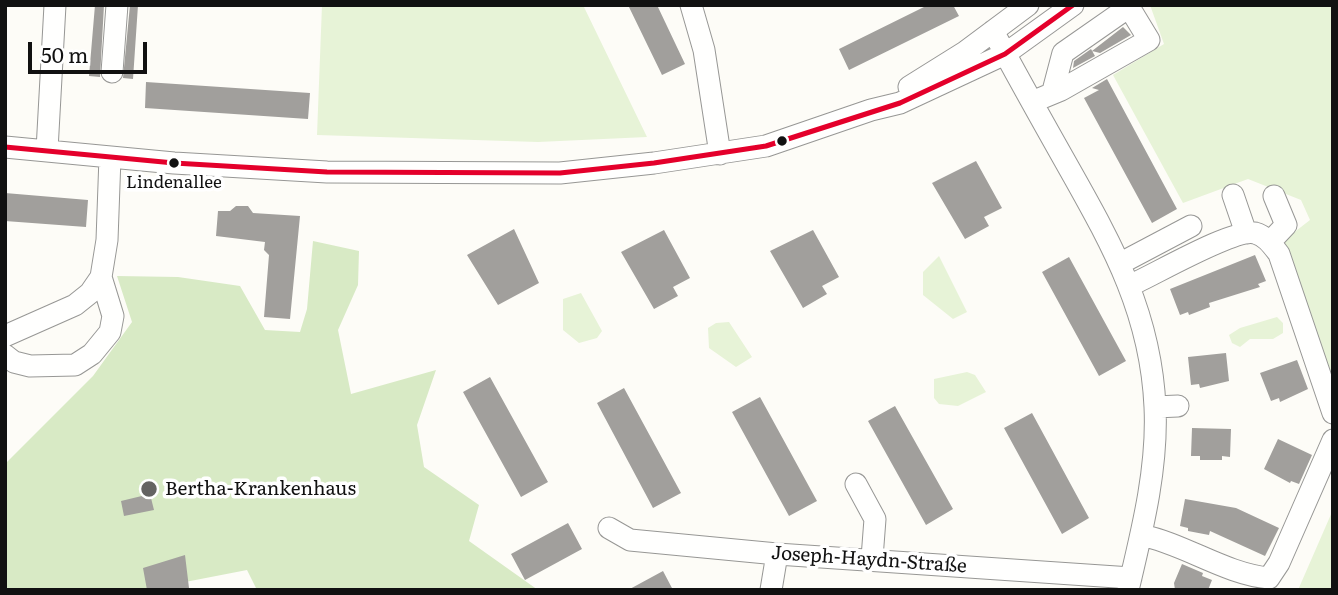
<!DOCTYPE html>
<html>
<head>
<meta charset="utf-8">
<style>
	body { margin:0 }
	#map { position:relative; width:1338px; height:595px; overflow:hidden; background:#fdfcf7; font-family:Literata,serif }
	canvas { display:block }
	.frame { position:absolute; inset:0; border:7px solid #111; pointer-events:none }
	.scale { position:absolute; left:28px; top:42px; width:119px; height:32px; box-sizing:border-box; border:4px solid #111; border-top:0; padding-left:9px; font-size:21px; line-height:24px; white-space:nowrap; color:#111; -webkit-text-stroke:5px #fff; paint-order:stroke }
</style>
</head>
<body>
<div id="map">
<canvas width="1338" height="595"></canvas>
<div class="frame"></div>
<div class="scale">50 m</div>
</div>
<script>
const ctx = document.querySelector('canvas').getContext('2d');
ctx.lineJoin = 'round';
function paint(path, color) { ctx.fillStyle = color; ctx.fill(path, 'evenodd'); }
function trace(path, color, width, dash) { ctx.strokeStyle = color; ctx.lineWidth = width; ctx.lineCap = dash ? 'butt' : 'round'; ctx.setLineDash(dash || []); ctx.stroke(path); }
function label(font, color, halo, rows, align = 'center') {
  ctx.font = font + ' Literata,serif'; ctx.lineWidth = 7; ctx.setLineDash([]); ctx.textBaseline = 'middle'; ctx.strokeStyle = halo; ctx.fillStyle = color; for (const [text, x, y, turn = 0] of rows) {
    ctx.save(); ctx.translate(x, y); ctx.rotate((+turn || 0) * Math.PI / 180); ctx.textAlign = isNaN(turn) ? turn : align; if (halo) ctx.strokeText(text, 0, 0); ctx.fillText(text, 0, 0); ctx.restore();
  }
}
const green = new Path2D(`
	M322,5H583L647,137L538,142L317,135Z
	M1150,5H1333V382L1283,241L1310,220L1301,200L1248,179L1183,203L1113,75L1164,44Z
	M939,256L967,312L953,319L923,295V272Z
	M581,293L602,331L597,338L579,343L563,330V299Z
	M1277,317L1283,323V333L1273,339H1250L1240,347L1232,343L1229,335L1240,328Z
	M729,322L752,357L736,367L709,348L708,328L716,323Z
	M967,372L975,375L986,392L958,406L939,404L934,398V379Z
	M1333,510V590H1298L1332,512Z`);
const forest = new Path2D(`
	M313,241L359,251L358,285L338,330L351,394L436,370L417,425L424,467L479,505L469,541L538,590H257L247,570L144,590H5V464L93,376L132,322L117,276L178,277L240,286L265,330L300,332L307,309Z`);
const building = new Path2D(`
	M95,5H104L100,77L89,76Z
	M130,5H138L133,79L123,78Z
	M628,5H657L685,64L662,75Z
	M928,5H953L959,16L849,70L839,49Z
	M1123,27L1131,35L1100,53L1092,51Z
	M1091,49L1095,56L1073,68L1074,61Z
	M1107,79L1177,209L1152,223L1084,98L1099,90L1092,88Z
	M146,82L310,93L308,119L145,108Z
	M976,161L1002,208L984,217L989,226L965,239L932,183Z
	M5,193L88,200L86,227L5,221Z
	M236,206H248L253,213L300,216L290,319L264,317L269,255L264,250L265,242L216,236L218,211H230Z
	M514,229L539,283L498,305L467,255Z
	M664,230L690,278L673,287L678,296L654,309L621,252Z
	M813,230L839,277L822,286L827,294L803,308L770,251Z
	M1255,255L1266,281L1258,284L1260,287L1209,303L1210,307L1189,315L1188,312L1180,315L1170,289Z
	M1069,257L1126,361L1099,376L1042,272Z
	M1226,353L1229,381L1200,388L1199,384L1191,385L1188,357Z
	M1297,360L1308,389L1280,402L1279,398L1271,401L1260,373Z
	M490,377L548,482L521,497L463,392Z
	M624,388L681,493L653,508L597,403Z
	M760,397L817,501L789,516L732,412Z
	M895,406L953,509L926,525L868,421Z
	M1032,413L1089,518L1062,534L1004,428Z
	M1192,428L1231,429L1230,457L1222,456V460H1200V456H1191Z
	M1278,439L1312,455L1299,484L1291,481L1290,483L1264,469Z
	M150,494L154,510L124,516L121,501Z
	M1185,499L1236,508L1279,528L1265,556L1210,531L1209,535L1188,531V528L1180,526Z
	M568,523L582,549L525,580L511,554Z
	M185,555L189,588L147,590L143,568Z
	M1182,564L1203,573L1202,576L1212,580L1208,590H1175L1174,583Z
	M663,571L673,590H628Z`);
const minor = new Path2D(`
	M691,5L704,50L720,154
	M993,31C1018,78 1044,124 1070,170C1114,248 1151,315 1155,407C1158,468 1142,531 1128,590
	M112,72L117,5
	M909,87L965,52L1028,5
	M1032,102L1061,90L1149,40L1129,7L1063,53L1053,91
	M5,147L174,163L327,172L560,173L654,163L766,146L871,110L900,103L1005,54L1073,5
	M47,150L55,5
	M1233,195L1246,233
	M1270,242L1286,225L1274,196
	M1121,263L1191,226
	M1131,285C1154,275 1234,228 1255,233C1266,236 1272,245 1279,254L1333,413
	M5,336L75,305L90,293L101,277
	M5,355L14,362L30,366L75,365L92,354L110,332L113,316L101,277L107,240L110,157
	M1155,407L1178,406
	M856,484L875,519L872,558
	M609,528L630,540L777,554L1131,578
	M1141,535C1185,544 1225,574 1269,578L1279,563L1333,440
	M771,590L777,554`);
const bus1 = new Path2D(`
	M5,147L174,163L327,172L560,173L654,163L766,146L900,103L1005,54L1073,5`);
const markers = [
	[782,141,6,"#111"],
	[174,163,6,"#111"],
	[149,489,9,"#646362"]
];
const busNames = [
	["Lindenallee",174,183]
];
const poiNames = [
	["Bertha-Krankenhaus",165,489]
];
const streetNames = [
	["Joseph-Haydn-Straße",869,560,4]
];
paint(green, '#e7f3d7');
paint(forest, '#d8eac5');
paint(building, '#a19f9c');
trace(minor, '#979795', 23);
trace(minor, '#fffffe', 21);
trace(bus1, '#e4002b', 5);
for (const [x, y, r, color] of markers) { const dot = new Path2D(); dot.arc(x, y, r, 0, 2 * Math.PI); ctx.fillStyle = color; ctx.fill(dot); trace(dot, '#fff', 2.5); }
label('17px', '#111', '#fff', busNames);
label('19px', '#111', '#fff', poiNames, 'left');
label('19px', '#111', '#fff', streetNames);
</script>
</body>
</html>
